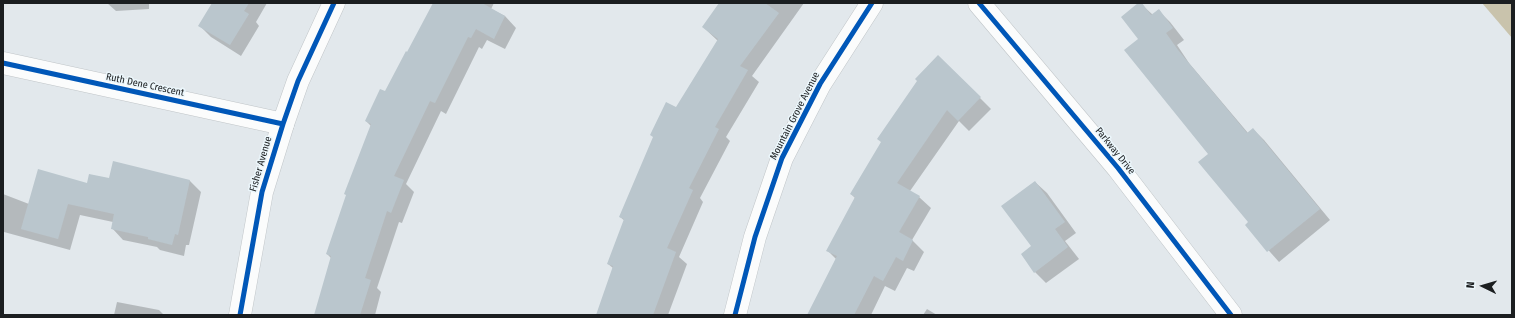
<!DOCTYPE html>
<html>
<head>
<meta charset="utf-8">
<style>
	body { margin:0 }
	#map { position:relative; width:1515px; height:318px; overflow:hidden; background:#e2e8ec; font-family:"Fira Sans Condensed",sans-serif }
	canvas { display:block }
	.frame { position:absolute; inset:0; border:4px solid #1b1e20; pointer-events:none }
	.north { position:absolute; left:1463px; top:266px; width:40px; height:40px; -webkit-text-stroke:3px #ecf7fc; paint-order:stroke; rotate:275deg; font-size:11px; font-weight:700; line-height:16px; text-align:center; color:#1b1e20 }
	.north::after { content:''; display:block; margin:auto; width:14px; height:18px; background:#1b1e20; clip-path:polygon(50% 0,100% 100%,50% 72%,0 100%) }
</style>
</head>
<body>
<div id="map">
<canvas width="1515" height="318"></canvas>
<div class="frame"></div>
<div class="north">N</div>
</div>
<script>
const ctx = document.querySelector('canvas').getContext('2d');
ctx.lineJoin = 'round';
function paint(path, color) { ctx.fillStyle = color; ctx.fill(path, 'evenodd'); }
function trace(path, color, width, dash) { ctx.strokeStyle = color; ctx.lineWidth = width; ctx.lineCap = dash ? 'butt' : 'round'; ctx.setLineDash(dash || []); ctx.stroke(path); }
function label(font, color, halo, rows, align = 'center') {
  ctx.font = font + ' "Fira Sans Condensed",sans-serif'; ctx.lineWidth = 3; ctx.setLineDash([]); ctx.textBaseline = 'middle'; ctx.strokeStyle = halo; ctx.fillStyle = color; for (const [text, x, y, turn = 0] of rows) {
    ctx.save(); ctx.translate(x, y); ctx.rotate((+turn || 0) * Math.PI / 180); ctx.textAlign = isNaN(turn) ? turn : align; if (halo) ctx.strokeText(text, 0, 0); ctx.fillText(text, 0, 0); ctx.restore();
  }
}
const forest = new Path2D(`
	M1483,3H1512V38L1482,3Z`);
const shadow = new Path2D(`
	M107,3H149V9L116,11Z
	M213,3H267L256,22L259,26L241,56L211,37L200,26Z
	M435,3H494L491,9L505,16L516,28L505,49L487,40L482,49L479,47L446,114L441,111L406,184L414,192L402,223L399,222L377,288L381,292L375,315H315L331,258L327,254L371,126L366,121L386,93Z
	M720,3H804L752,76L759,82L726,137L730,141L700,198L703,202L679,257L687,264L668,315H597L613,268L608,264L625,221L620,217L677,109L718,41L703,27Z
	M1140,3L1153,15L1158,10L1170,22L1184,40L1177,45L1189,63L1248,133L1253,129L1264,140L1330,220L1279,262L1246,225L1250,222L1139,39Z
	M938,56L991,109L969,131L959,121L910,191L919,197L931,208L912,240L924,252L914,271L907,268L895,291L885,286L871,315H811L836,259L828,251L855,198L851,194Z
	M114,162L190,181L201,192L189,245H186L184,256L160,250L157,247L123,240L112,228L113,222L80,215L70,250L4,232L3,233V194L29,204L88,185L110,180Z
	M1035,182L1047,193L1076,233L1065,241L1079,259L1046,283L1035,272L1022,255L1033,247Z
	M117,302L159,310L164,315H114Z
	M927,309L937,315H923Z`);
const building = new Path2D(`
	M212,3H249L244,11L249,14L230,45L198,26Z
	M433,3H482L505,16L494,39L476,29L471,38L468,37L435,103L430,101L394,176L404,180L391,213L387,211L365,278L371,280L360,315H314L331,256L326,254L346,195L344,194L371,124L365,121L380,89L385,91L406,51L407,52Z
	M719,3H765L779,13L740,66L748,70L715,127L719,129L689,188L693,190L667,248L676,252L653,315H596L613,266L607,264L624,219L619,217L653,137L650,135L666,102L676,107L718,39L702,27Z
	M1138,3H1142L1151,15L1159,9L1173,28L1166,33L1178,50L1247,133L1253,128L1320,209L1267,252L1245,225L1248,222L1198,162L1208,154L1124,50L1138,39L1121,17Z
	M938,55L981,97L958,121L947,110L897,183L920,196L899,232L913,240L903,261L896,257L883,281L874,276L854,315H807L837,256L826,251L855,197L850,194L881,142L877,139L917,81L915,79Z
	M113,161L190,180L178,235L175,234L172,245L148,239V237L111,229L114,214L68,204L58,239L21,229L38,169L87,183L89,174L109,178Z
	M1035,181L1065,222L1055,229L1068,247L1034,273L1021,254L1031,246L1001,206Z`);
const minor = new Path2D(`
	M979,3L1118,168L1231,315
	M3,63L283,124
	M735,315L755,237L782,158L820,84L872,3`);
const tertiary = new Path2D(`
	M240,315L262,192L283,124L298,81L334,3`);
const cycleway = new Path2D(`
	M979,3L1118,168L1231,315
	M3,63L283,124
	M240,315L262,192L283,124L298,81L334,3
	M735,315L755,237L782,158L820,84L872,3`);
const streetNames = [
	["Ruth Dene Crescent",145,85,12],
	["Mountain Grove Avenue",795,116,-63],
	["Parkway Drive",1115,151,51],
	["Fisher Avenue",261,164,-74]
];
paint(forest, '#c9c3ac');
paint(shadow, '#0003');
paint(building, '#bac6cd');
trace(minor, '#c0c5c8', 23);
trace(tertiary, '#c0c5c8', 23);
trace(minor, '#fbfcfc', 22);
trace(tertiary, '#fbfcfc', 22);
trace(cycleway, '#0057b8', 5);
label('10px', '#1b1e20', '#ecf7fc', streetNames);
</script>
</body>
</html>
